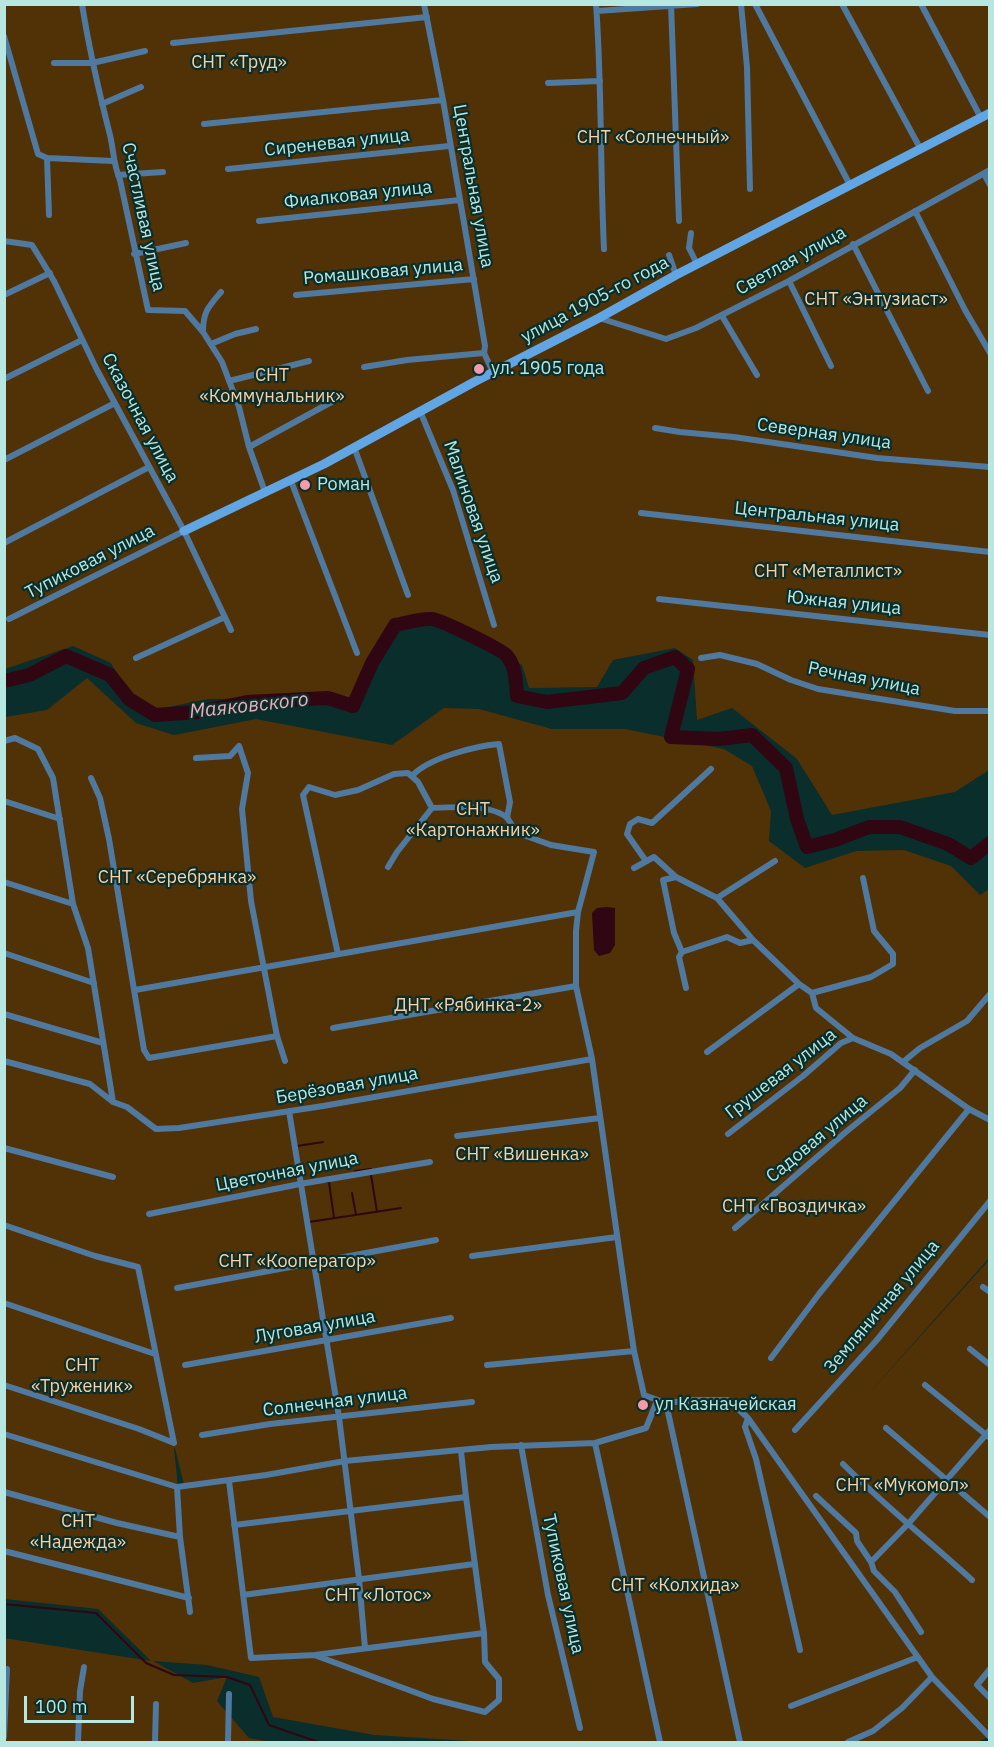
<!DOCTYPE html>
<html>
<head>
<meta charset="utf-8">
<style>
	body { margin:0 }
	#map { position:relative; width:994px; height:1747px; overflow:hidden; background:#0a2e2b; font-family:"IBM Plex Sans",sans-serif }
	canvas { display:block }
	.frame { position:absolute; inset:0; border:6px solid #b6e7e1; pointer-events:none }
	.scale { position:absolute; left:24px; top:1696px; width:110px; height:27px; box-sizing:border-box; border:3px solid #b6e7e1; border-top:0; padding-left:8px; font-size:18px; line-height:21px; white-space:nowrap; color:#b6e7e1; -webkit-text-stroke:4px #0a2e2b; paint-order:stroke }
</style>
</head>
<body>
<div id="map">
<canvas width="994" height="1747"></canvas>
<div class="frame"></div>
<div class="scale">100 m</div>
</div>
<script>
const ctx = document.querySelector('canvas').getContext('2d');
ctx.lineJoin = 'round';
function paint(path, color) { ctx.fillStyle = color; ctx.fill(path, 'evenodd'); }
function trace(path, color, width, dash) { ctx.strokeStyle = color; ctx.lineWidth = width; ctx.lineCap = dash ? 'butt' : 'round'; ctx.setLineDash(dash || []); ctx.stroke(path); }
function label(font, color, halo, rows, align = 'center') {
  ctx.font = font + ' "IBM Plex Sans",sans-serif'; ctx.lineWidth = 4.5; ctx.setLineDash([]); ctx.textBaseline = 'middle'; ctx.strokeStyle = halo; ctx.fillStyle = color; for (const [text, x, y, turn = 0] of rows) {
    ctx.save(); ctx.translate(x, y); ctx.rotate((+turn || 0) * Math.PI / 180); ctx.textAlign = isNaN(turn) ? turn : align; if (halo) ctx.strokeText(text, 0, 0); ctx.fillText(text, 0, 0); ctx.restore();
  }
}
const green = new Path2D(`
	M5,5H989V770L955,792L832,815L797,759L732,708L697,720L693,660L675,648L613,660L597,687L529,688L522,665L452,626L431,619L395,625L353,706L326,698L208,699L154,710L127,691L111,663L73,646L5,669Z
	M87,678L136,723L174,735L256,719L392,745L444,708L479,709L552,729H625L724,749L752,766L771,811L769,841L805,868L856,851L904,850L951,866L980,895L989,889V1258L863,1400L989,1260V1737L977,1742H486L374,1735L273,1717L259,1677L207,1665L153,1661L193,1683L227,1677L217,1701L249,1738L270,1742H5L4,1638L151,1661L98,1609L5,1599V717L47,710ZM174,1448H175L185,1489L178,1487Z`);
const water = new Path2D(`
	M607,907L615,908V945L610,953L599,956L594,950L592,913L597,908Z`);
const stream = new Path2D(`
	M297,1146L323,1142
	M355,1171L371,1169
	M371,1175L377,1212
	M326,1182H329L334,1218
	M352,1193L356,1215
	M309,1222L401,1208
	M4,1604L96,1613L146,1663L174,1675L227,1677L250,1685L269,1725L318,1742`);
const river = new Path2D(`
	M4,681L29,675L66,656L110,675L129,699L155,715L198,712L247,702L328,698L353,706L372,663L395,625C406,623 421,618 432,619C441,620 503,650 507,656C516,667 516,682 517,696L547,702L622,693L644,668L675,657L688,669L671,737L719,739L752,735L786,768L797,819L807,847L835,840L869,827H900L948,844L971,858L990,843`);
const street = new Path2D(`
	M82,4C89,49 99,92 110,135C114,152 113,163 120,180L148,310L185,311L203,332L222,362L239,407L249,447L265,492
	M424,4L443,100L485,346L484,353L493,372
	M596,4C602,86 600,167 604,249
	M671,4L679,221
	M741,4L747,67L750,189
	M755,4L850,185
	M842,4L920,148
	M921,4L981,118
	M597,11L697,4
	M4,36L38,154L47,158L113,161
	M173,43L427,17
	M54,63H92L145,51
	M548,83L600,81
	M102,104L141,87
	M204,124L443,100
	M47,158L49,215
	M228,169L449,146
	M984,174L990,185
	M118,175L163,172
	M915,211L965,310L990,353
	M259,221L460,200
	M691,233L689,248L697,264
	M4,241L32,245L54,281L97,370L184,531L231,630
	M853,244L928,391
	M134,254L186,243
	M669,255L676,275
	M789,281L831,366
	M4,295L50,273
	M296,295L474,279
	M722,316L757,375
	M599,318L666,339L696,328L789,281L990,170
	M203,332C203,312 208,307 221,292
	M211,344L235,334L256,329
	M364,367L407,360L484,353
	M4,379L82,340
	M229,381L309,361
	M420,411L453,490L494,625
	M655,428L680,432L734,437L877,458L990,467
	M249,447L337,399
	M354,447L408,595
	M4,460L115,403
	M291,481L357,653
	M641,513L990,552
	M4,543L149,467
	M659,599L990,635
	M9,619L184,531
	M136,658L225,617
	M701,658L720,655L757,664L791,680L818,689L955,711H990
	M4,741L15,738L38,749L53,778L73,904L88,948L113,1102
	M196,758L230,756L239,746L248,773L242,809L251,901L277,1036L285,1061
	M412,776C428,758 475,746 499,744L510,802L507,818
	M91,778L100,798L109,839L144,1050L149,1058L277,1036
	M4,801L60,819
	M432,808C451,807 495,804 508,819C511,823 513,828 515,832L551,845L594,852L578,912L576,931V986L592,1059L626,1298L634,1351L644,1395L666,1403L693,1400H728L748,1418L932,1677L990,1737
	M646,861L627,834L630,824L638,819L652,823L711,769
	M634,868L654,857L676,877L717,898L753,940L799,984L812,993L816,1008L853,1038L891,1054L969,1109L990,1120
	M676,877L663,880L674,933L682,952L727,937L740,943L753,940
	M4,882L73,904
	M717,898L775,861
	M682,952L679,957L686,988
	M4,953L94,983
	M338,954L303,795L309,787L335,795L358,790L394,774L408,773L418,782L432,808L397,852L388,867
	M135,990L578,912
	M812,993L871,977L893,964V954L874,931L863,878
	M4,1014L103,1043
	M333,1028L576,986
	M707,1052L799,984
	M4,1061L90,1084L113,1102L127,1107L156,1129L179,1128L323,1106L592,1059
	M903,1062L920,1048L967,1021L990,994
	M289,1111L339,1417L359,1579L365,1648
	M728,1134L803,1076L841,1043L853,1038
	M457,1136L600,1118
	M4,1148L113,1177
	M149,1214L300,1184L430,1162
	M4,1225L95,1256L138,1267L174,1443
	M735,1228L847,1131L900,1088L915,1070
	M472,1256L617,1237
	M983,1287L990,1292
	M177,1288L436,1240
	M4,1303L155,1354
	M970,1349L990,1365
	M771,1358L819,1294L969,1109
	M185,1365L451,1318
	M487,1365L634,1351
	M4,1385L139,1429L174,1443
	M925,1385L990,1438
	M666,1403L740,1742
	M748,1418L745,1427L756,1459L800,1650
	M886,1428L990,1517
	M795,1430L876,1341L990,1201
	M4,1434L177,1487L266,1475L345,1461L491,1447L595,1443L646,1428L657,1401
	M202,1435L270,1424L472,1402
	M595,1443L660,1742
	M521,1445L548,1595L580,1728
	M843,1464C884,1505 929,1541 972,1580
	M229,1481L251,1658L315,1655L484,1633
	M177,1487L180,1537L190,1612
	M4,1492L117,1523L180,1537
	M816,1496L856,1533L857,1541L871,1562L874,1571L895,1592L921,1632
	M234,1525L466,1497L461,1451
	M4,1551L189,1598
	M871,1562L908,1524L990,1430
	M243,1595L474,1564
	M317,1656L433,1699L485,1712L499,1700V1679L485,1662L484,1633L466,1497
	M990,1669L977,1685L990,1698
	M791,1706L918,1657
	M4,1737L7,1669
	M78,1742L80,1691L84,1667
	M155,1742L156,1704
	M228,1742L229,1694
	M848,1742L873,1731L902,1708L932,1677`);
const secondary = new Path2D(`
	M184,531L324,464L474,382L599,318L676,275L990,113`);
const markers = [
	[479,369,6,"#f39aab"],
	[305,485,6,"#f39aab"],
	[643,1405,6,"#f39aab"]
];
const parkNames = [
	["СНТ «Труд»",239,63],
	["СНТ «Солнечный»",653,138],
	["СНТ «Энтузиаст»",876,300],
	["СНТ",272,376],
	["«Коммунальник»",272,397],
	["СНТ «Металлист»",828,572],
	["СНТ",473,810],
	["«Картонажник»",473,831],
	["СНТ «Серебрянка»",177,878],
	["ДНТ «Рябинка-2»",468,1006],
	["СНТ «Вишенка»",522,1155],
	["СНТ «Гвоздичка»",794,1207],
	["СНТ «Кооператор»",297,1262],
	["СНТ",82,1366],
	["«Труженик»",82,1387],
	["СНТ «Мукомол»",902,1486],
	["СНТ",78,1522],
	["«Надежда»",78,1543],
	["СНТ «Колхида»",675,1586],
	["СНТ «Лотос»",378,1596]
];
const streetNames = [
	["Сиреневая улица",337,143,-6],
	["Центральная улица",473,186,80],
	["Фиалковая улица",358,195,-6],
	["Счастливая улица",143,217,78],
	["Светлая улица",791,261,-29],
	["Ромашковая улица",383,272,-5],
	["улица 1905-го года",595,300,-28],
	["Сказочная улица",140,418,62],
	["Северная улица",824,434,8],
	["Малиновая улица",473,512,71],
	["Центральная улица",817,517,6],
	["Тупиковая улица",90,562,-27],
	["Южная улица",844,603,6],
	["Речная улица",864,679,11],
	["Грушевая улица",781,1074,-38],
	["Берёзовая улица",347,1086,-10],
	["Садовая улица",817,1139,-40],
	["Цветочная улица",287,1172,-11],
	["Земляничная улица",882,1307,-50],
	["Луговая улица",315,1327,-10],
	["Солнечная улица",335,1402,-7],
	["Тупиковая улица",563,1584,78]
];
const poiNames = [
	["ул. 1905 года",491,369],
	["Роман",317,485],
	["ул Казначейская",655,1405]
];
const waterNames = [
	["Маяковского",249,706,-6]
];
paint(green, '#513106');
paint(water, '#2f0612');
trace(stream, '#2f0612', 2);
trace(river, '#2f0612', 14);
trace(street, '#4f799f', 6);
trace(secondary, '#61a6e4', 9);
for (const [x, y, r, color] of markers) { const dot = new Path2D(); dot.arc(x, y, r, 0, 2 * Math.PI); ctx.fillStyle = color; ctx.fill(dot); trace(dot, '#0a2e2b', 2); }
label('18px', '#fdcfa1', '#0a2e2b', parkNames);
label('18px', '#b6e7e1', '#0a2e2b', streetNames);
label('18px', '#b6e7e1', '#0a2e2b', poiNames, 'left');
label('italic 20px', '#f0adb9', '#0a2e2b', waterNames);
</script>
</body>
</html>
